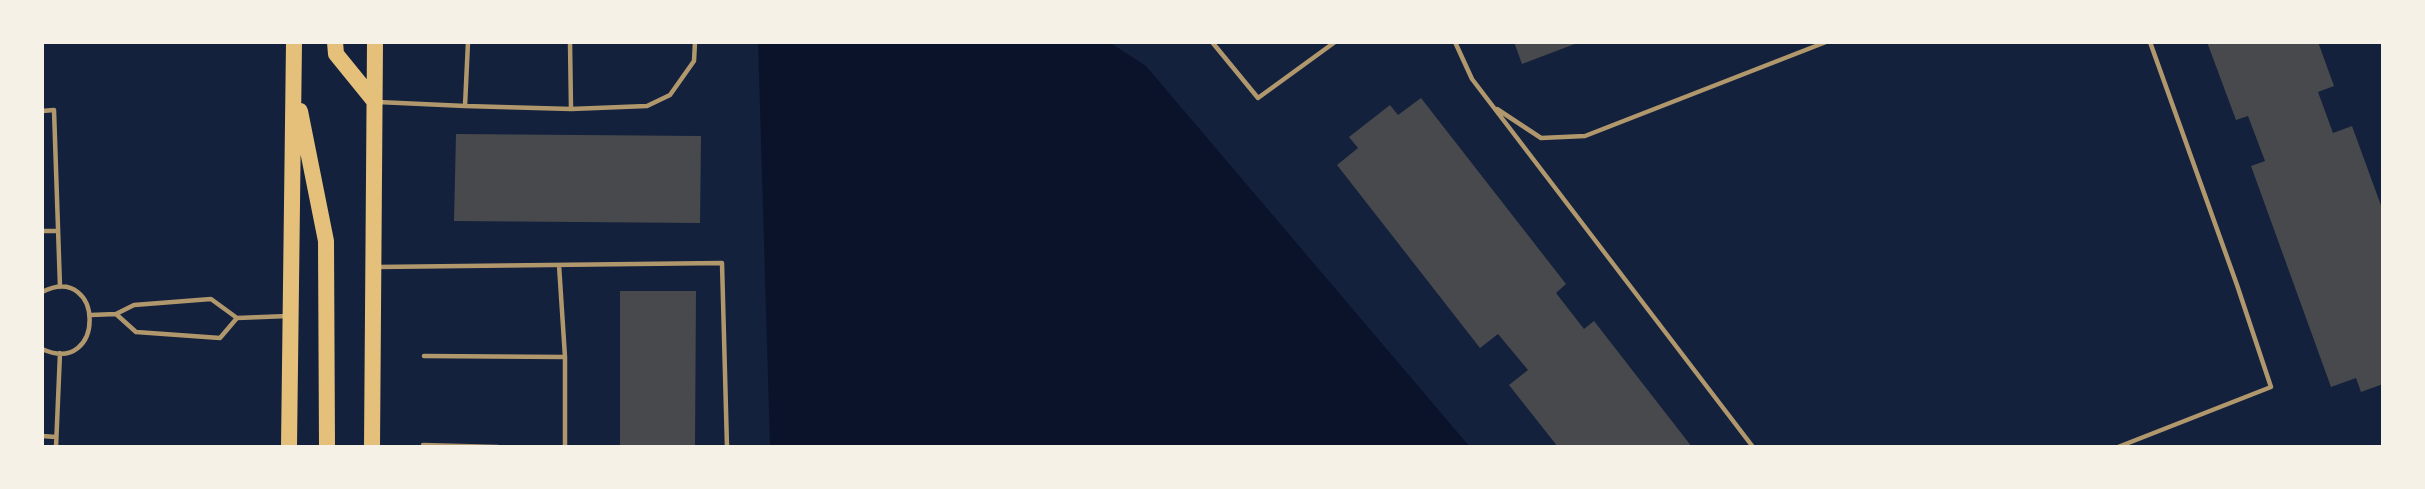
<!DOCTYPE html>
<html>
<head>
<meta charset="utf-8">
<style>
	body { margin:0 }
	#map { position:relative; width:2425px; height:489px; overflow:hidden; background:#14213d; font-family:Helvetica,sans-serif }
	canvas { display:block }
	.frame { position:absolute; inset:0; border:44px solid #f6f1e7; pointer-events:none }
</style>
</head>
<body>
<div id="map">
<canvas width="2425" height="489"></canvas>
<div class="frame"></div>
</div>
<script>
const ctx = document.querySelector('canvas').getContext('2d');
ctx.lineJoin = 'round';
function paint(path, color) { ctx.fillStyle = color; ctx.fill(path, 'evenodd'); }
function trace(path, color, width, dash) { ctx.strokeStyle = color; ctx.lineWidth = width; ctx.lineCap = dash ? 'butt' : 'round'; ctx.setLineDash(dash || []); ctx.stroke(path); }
const water = new Path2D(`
	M758,42H1109L1146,66L1470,447H770Z`);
const building = new Path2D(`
	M1514,42H1580L1522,64Z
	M2207,42H2318L2334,86L2318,92L2333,133L2352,126L2383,211V384L2361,392L2356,378L2331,387L2251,166L2265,161L2248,116L2236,120Z
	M1421,98L1566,284L1556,293L1584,329L1594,321L1692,447H1558L1509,385L1528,370L1498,334L1480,348L1337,165L1358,148L1349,137L1390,105L1398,115Z
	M456,134L701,136L700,223L454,221Z
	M620,291H696L695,447H620Z`);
const service = new Path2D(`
	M468,42L465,106L571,109L647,106L670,95L694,61L695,42
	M570,42L571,109
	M1212,42L1258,98L1335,42
	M1455,42L1472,79L1753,447
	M378,102L465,106
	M1497,109L1541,138L1585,136L1826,42
	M42,111L54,110L60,287
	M42,231H58
	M559,265L565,357V447
	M377,267L722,263L727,447
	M42,292C105,261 106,378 42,349
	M91,315L116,314
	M237,318L220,338L136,332L116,314L134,305L211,299L237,318L288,316
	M424,356L565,357
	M42,436L56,437
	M423,445L498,447
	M56,447L60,353
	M2118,447L2271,387L2237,285L2150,42`);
const trunk = new Path2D(`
	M335,42L336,54L375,102
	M300,111L326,241L327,447
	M289,447L294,42
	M372,447L375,42`);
paint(water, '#0b132b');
paint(building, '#48494c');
trace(service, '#b1986c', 4.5);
trace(trunk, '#e5c07b', 16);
</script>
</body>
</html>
